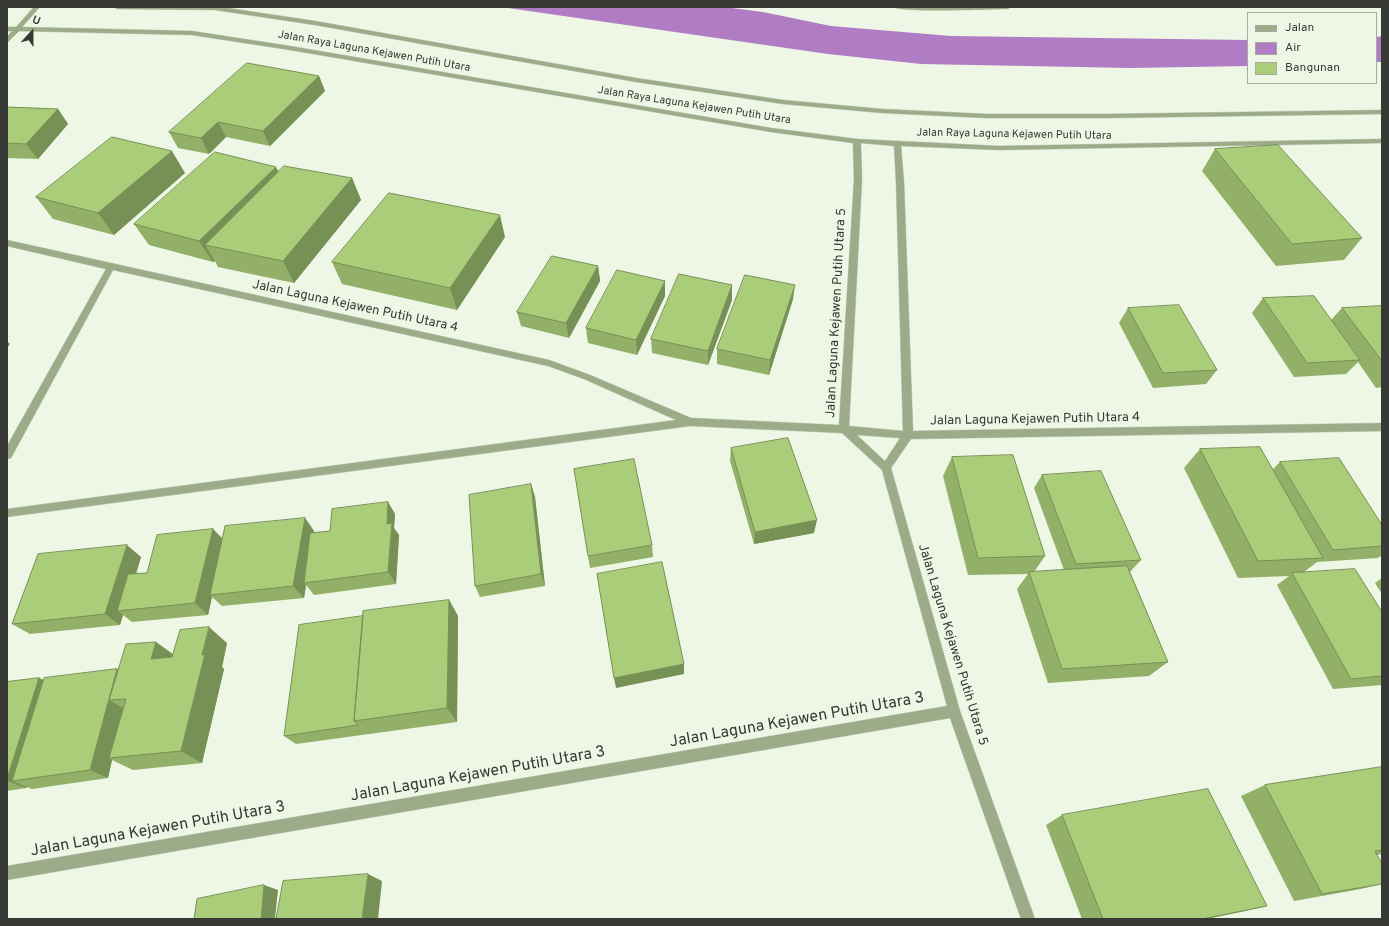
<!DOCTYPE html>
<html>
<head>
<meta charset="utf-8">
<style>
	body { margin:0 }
	#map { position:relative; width:1389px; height:926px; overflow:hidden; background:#eef6e5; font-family:Overpass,sans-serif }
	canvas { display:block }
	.frame { position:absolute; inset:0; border:8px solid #373a34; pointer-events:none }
	.legend { position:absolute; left:1247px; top:12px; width:130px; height:72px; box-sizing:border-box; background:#eef6e5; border:1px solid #a5ab9e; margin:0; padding:5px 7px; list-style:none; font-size:12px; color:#373a34 }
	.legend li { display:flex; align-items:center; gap:8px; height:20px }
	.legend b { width:20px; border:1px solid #a5ab9e }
	.north { position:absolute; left:12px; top:12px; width:40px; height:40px; -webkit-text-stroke:3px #eef6e5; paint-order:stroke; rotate:21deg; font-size:11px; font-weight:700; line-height:16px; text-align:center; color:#373a34 }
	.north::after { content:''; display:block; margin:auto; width:14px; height:18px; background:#373a34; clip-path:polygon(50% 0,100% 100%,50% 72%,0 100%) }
</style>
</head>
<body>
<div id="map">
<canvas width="1389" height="926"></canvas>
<div class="frame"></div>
<ul class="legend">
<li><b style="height:5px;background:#9cac89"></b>Jalan</li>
<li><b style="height:11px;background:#b07dc5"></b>Air</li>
<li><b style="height:11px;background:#aacd79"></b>Bangunan</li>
</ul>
<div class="north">U</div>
</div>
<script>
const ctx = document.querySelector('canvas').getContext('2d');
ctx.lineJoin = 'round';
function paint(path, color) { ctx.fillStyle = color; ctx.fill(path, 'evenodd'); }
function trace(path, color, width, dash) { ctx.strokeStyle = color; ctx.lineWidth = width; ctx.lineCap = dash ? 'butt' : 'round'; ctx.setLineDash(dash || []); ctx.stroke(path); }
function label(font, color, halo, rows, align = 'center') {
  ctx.font = font + ' Overpass,sans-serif'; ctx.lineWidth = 3; ctx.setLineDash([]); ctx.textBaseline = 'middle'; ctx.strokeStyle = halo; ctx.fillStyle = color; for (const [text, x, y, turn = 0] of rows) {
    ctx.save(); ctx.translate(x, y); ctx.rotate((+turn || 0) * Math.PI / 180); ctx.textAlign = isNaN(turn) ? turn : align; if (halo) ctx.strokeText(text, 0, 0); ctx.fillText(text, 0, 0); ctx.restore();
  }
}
const water = new Path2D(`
	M501,7H724L763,12L831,26L951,36L1248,40V66L1130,68L921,64L828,54Z
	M1382,36V62H1376V37Z`);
const minor = new Path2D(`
	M34,7H40L22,27L192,31L290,46L771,128L857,139L999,146L1382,139V143L999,150L901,146L904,182L913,431L1382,423V431L911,439L891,468L960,711L1035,919H1021L950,718L7,880V866L947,706L882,470L842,433L690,426L7,517V509L676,420L584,379L548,366L113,270L11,458L7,459V446L106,269L7,246V240L549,360L590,375L691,418L839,425L854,179L853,143L771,132L290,50L192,35L19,31L7,43V37L12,31H7V27H16ZM861,143L894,146L896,182L903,431L849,426L862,179ZM857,435L900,438L885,461Z
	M114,7H221L315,21L636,78L783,100L882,109L987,114H1106L1382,110V114L1106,118H987L882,113L783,104L636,82L315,25L215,10L117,9Z
	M893,7H1011L1008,9C991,9 901,13 893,7Z`);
const wall = new Path2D(`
	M319,76L325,91L270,146L226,137L209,154L178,148L169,132Z
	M7,107L58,109L68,124L38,159L7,158Z
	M1215,149L1362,238L1344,260L1276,266L1202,171Z
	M278,171L352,178L361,200L294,283L218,267L215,261L213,262L149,245L134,224Z
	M185,173L114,235L53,219L36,197Z
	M505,237L457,310L342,284L332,262Z
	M598,266L600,281L569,338L521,326L517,312Z
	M665,281V296L637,355L588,343L586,328Z
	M732,285V300L708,365L652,353L651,339Z
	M1263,298L1331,320L1342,308L1382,306V387L1376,388L1358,362L1346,374L1294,377L1252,313Z
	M793,299L769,375L717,364V349Z
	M1128,308L1217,370L1206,384L1153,388L1119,323Z
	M731,448L814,533L754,544L730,461Z
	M1200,449L1273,469L1280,462L1382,525V555L1378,558L1317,562L1304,572L1382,612V685L1333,689L1277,585L1289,576L1238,578L1184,468Z
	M952,457L1045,556L1034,572L1064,570L1034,488L1042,475L1141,560L1130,572L1168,662L1149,676L1048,683L1017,589L1028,574L968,575L943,476Z
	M531,484L535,497L545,586L480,597L475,586Z
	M388,502L395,514L394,528L399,535L396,584L314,595L306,585L304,598L222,606L212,597L208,615L132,622L123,615L120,625L30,634L12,624L141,557L136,574L147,573L213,529L222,539L305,518L314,531V533L330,531Z
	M652,545L653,557L590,568L588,556Z
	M1382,578V594L1375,583Z
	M449,600L458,616L457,722L296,744L284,736L363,616Z
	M156,642L173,654L227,643L222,667L224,669L202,763L133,770L112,760L108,778L32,789L27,787L26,788L7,791V682L39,678L44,680L117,669L118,670Z
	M1382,767V854L1377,855L1382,864V884L1361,889L1294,901L1241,796L1265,785Z
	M1062,815L1267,906L1241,912L1207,919H1082L1046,825Z`);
const shadedWall = new Path2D(`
	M319,76L325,91L270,146L263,131Z
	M58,109L68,124L38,159L26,144Z
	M218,122L226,137L209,154L201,138Z
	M172,151L185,173L114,235L98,213Z
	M276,167L287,189L205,245L215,261L213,262L199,241Z
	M352,178L361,200L294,283L283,261Z
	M500,215L505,237L457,310L450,288Z
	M598,266L600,281L569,338L566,323Z
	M665,281V296L637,355L636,340Z
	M732,285V300L708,365V351Z
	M795,285L793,299L769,375L770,360Z
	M7,341L10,344L7,348Z
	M531,484L535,497L545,586L541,574Z
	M388,502L395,514L394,528L399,535L396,584L388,572L387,524Z
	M305,518L314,531L306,583H304L306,585L304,598L293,586Z
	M817,520L814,533L754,544L755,532Z
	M213,529L225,541L210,595L212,597L208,615L195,603Z
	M127,545L141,557L125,610L117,611L123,615L120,625L105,614Z
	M449,600L458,616L457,722L447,708Z
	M209,627L227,643L222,667L224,669L202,763L181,751L202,655Z
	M156,642L176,657L151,659Z
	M684,664V674L616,688L614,678Z
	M117,669L132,680L126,699L109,700L125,709L109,758L112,760L108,778L90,770Z
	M39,678L57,688L12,781L27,787L26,788L7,781V779Z
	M368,874L382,881L378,919H362Z
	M264,885L278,890L275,919H261Z`);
const building = new Path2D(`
	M247,63L319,76L263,131L218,122L201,138L169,132Z
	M7,107L58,109L26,144L7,143Z
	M112,137L172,151L98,213L36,197Z
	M1278,145L1362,238L1292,244L1215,149Z
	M215,152L276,167L199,241L134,224Z
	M284,166L352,178L283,261L205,245Z
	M389,193L500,215L450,288L332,262Z
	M552,256L598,266L566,323L517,312Z
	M617,270L665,281L636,340L586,328Z
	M679,274L732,285L708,351L651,339Z
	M745,275L795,285L770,360L717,349Z
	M1314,296L1360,360L1307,363L1263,298Z
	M1179,305L1217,370L1163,373L1128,308Z
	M1382,306V361L1342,308Z
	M788,438L817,520L755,532L731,448Z
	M1260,447L1323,558L1258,561L1200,449Z
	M1013,455L1045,556L978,558L952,457Z
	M1339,458L1382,525V546L1333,550L1280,462Z
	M634,459L652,545L588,556L574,469Z
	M1101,471L1141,560L1076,564L1042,475Z
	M531,484L541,574L475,586L469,495Z
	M388,502L387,524L392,523L388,572L304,583L310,533L330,531L332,509Z
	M305,518L293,586L210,595L225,526Z
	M213,529L195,603L117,611L128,574L147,573L157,535Z
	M127,545L105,614L12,624L38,554Z
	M662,562L684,664L614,678L597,574Z
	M1127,566L1168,662L1062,669L1029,572Z
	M1355,569L1382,612V676L1351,679L1292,573Z
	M449,600L447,708L354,721L363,611Z
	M363,616L354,721L358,725L284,736L299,625Z
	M209,627L202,655L205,654L181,751L109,758L126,699L109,700L126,644L156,642L151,659L172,657L180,630Z
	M117,669L90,770L12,781L44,678Z
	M39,678L7,779V682Z
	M1382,767V850L1375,851L1382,864V884L1322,894L1265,785Z
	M1208,789L1267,906L1202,919H1103L1062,815Z
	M368,874L362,919H276L283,881Z
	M264,885L261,919H194L197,899Z`);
const farStreetnames = [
	["Jalan Raya Laguna Kejawen Putih Utara",374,52,10],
	["Jalan Raya Laguna Kejawen Putih Utara",694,106,9],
	["Jalan Raya Laguna Kejawen Putih Utara",1014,135,1]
];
const streetNames = [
	["Jalan Laguna Kejawen Putih Utara 4",355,307,12],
	["Jalan Laguna Kejawen Putih Utara 5",837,313,-87],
	["Jalan Laguna Kejawen Putih Utara 4",1035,420,-1],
	["Jalan Laguna Kejawen Putih Utara 5",952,645,73]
];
const nearStreetnames = [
	["Jalan Laguna Kejawen Putih Utara 3",797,721,-10],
	["Jalan Laguna Kejawen Putih Utara 3",478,775,-10],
	["Jalan Laguna Kejawen Putih Utara 3",158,830,-10]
];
paint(water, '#b07dc5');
trace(minor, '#c9d0c2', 1);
paint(minor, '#9cac89');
paint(wall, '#92b068');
paint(shadedWall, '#779055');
paint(building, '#aacd79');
trace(building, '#779055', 1);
label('11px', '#373a34', '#eef6e5', farStreetnames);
label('13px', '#373a34', '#eef6e5', streetNames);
label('16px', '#373a34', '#eef6e5', nearStreetnames);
</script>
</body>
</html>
